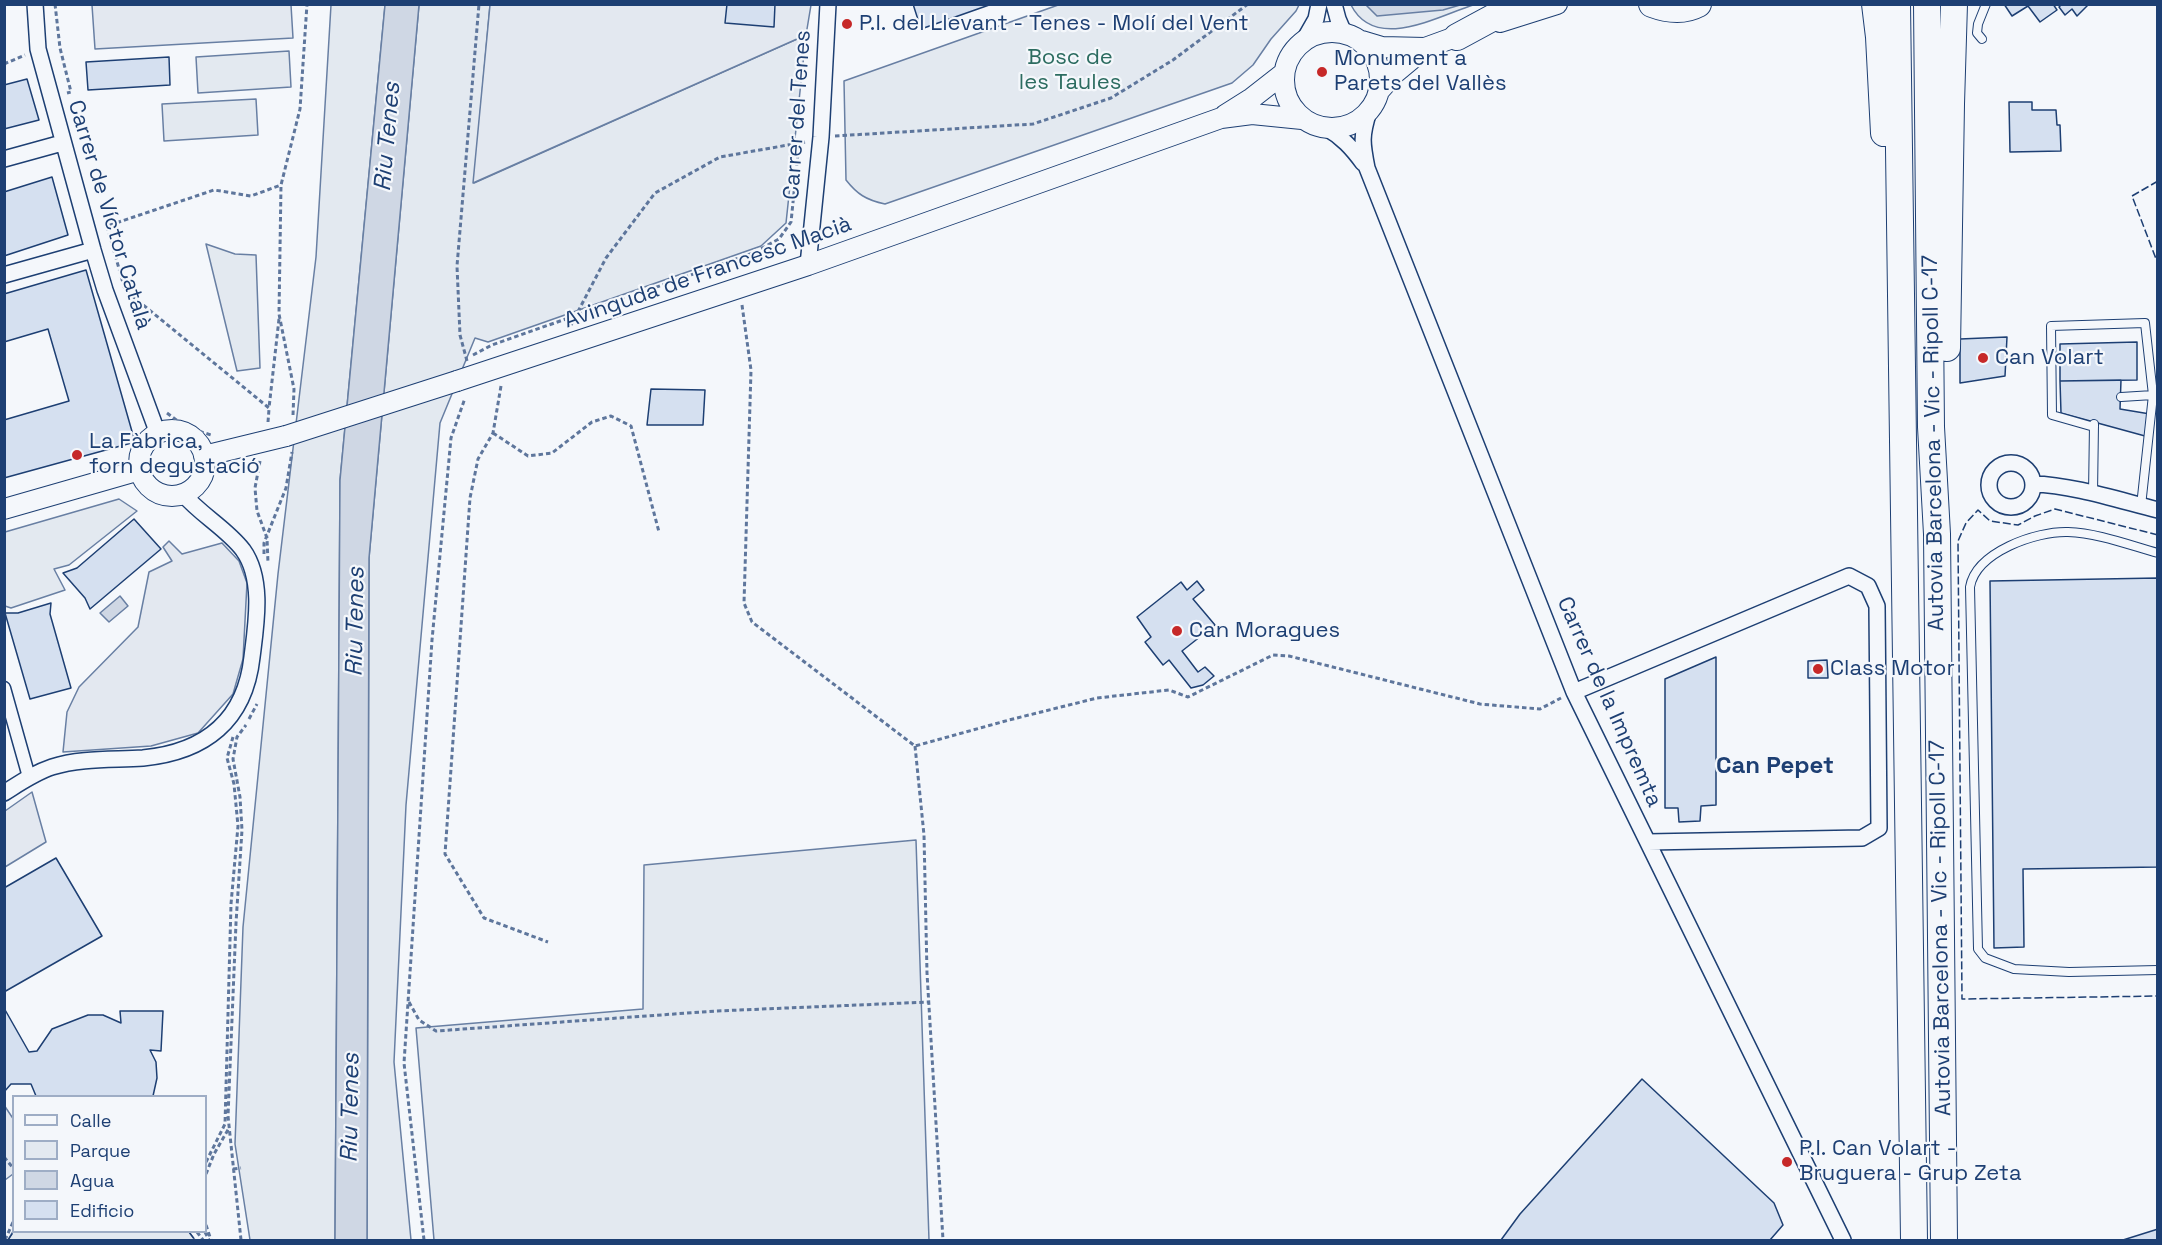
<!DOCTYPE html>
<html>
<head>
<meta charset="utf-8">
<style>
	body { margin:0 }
	#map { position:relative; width:2162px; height:1245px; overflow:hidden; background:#f4f7fb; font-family:"Space Grotesk",sans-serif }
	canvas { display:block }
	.frame { position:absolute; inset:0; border:6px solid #1d3f73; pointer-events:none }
	.legend { position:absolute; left:12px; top:1095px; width:195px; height:138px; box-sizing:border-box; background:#f4f7fb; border:2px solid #9eadc5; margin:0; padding:8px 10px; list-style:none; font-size:18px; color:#1d3f73 }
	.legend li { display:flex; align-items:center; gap:12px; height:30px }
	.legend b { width:30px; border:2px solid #9eadc5 }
</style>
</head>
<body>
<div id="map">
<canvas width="2162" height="1245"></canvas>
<div class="frame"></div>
<ul class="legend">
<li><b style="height:8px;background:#f4f7fb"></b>Calle</li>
<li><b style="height:16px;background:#e3e9f0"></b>Parque</li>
<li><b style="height:16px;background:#cfd7e4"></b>Agua</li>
<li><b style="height:16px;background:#d5e0f0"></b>Edificio</li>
</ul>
</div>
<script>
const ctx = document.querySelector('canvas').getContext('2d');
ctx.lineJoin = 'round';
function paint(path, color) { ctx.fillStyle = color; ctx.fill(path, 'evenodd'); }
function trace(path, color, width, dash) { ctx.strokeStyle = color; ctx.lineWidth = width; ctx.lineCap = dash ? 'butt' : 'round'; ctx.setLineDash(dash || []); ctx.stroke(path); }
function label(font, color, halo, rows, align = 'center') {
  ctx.font = font + ' "Space Grotesk",sans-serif'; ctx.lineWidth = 4.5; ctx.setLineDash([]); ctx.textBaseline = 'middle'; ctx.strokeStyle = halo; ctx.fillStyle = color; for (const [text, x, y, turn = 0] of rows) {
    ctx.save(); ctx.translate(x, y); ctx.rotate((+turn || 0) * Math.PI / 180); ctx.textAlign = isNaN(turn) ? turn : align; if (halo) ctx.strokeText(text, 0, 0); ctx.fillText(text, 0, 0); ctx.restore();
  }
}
const green = new Path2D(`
	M1061,4L1299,5L1296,11L1271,39L1253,65L1232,83L885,204C866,200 857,194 846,180L844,81Z
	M331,5H385L340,480L335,1240H250L235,1144L243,927L278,574L316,257Z
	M419,5H490L474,183L806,35L786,223L761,246L488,342L475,338L440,423L406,805L394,1062L411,1240H367L369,558Z
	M1351,5H1473C1436,17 1375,52 1351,5Z
	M289,51L291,87L198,93L196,57Z
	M256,99L258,135L164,141L162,104Z
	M206,244L235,254L256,255L260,368L237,371Z
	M119,499L137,511L69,565L54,569L65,590L11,608L5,606V532Z
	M916,840L929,1240H434L416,1028L643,1009L644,865Z
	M13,1231L189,1232L195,1240H8Z`);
const parking = new Path2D(`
	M92,5H291L293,38L95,49Z
	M490,5H811L806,35L473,183Z
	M169,541L182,554L222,543L239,561L247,583L243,659L233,694L198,733L151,746L63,752L67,712L79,687L138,627L149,572L172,561L163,547Z
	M32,792L46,842L5,867V811Z
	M4,1105L14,1120L13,1174L5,1180Z`);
const water = new Path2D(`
	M385,5H419L369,558L367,1240H335L340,480Z
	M1366,5H1460L1443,10L1377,16Z
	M120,596L128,606L109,622L100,613Z`);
const building = new Path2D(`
	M727,4H775L774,27L725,23Z
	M913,4H992L921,29Z
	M2004,4H2053L2057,10L2040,22L2028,6L2012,16Z
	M2062,4H2089L2077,16L2072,9L2065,15L2059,7Z
	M169,57L170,85L88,90L86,62Z
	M27,79L39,120L4,129V85Z
	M2009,102H2032V110H2056L2057,125H2060L2061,151L2010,152Z
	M52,177L68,235L4,256V192Z
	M86,270L135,442L4,478V420L69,401L48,329L4,342V294Z
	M2007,337L2005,376L1960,383V339Z
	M2137,342V380L2060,381V344Z
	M2121,380L2120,409L2150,414L2145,436L2061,413L2060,381Z
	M651,389L705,390L703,425H647Z
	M134,519L161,549L90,609L85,598L63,573L77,568Z
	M2158,578V867L2023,869L2024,947L1994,948L1990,581Z
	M1197,581L1204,590L1193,599L1215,625L1182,651L1198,672L1205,667L1214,676L1203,685L1191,688L1169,660L1163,665L1145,642L1151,637L1137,617L1181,582L1187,590Z
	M51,603L50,614L71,688L30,699L5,613H18Z
	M1716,657V805L1701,806L1700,821L1679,822L1678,808H1665V679Z
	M1827,660L1828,678H1808V661Z
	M56,858L102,936L4,992V888Z
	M4,1008L29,1052L37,1051L52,1029L88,1015H103L121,1023L120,1011H163L161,1051L150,1050L156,1062L157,1078L153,1096H36L31,1084H11L4,1092Z
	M1642,1079L1774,1203L1783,1225L1770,1240H1501L1520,1214Z
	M2158,1229V1240H2123Z`);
const path = new Path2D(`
	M55,4L60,48L71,92L67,93
	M4,64L25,55
	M835,136L1033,124L1111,98L1173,60L1248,4
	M742,305L751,370L744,603L752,622L915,746L1009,720L1097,698L1169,690L1188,697L1273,655L1289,656L1480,704L1540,709L1561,698
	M279,319L269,408L125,290L107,226L214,190L251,196L281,185
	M571,325L606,258L655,193L720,157L805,142
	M473,355L492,345L753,253L779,239L791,222L799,144
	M467,361L460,335L457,266L479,4
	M501,386L493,433L478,459L470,498L445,854L484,918L548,942
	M167,413L186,427L211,435
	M293,415L294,389L279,314L281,185L300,109L307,4
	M268,422L269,409
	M493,433L528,456L552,453L592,422L611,416L631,426L659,532
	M260,461L255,488L257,511L267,538L268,563
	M264,554V543L286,488L292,452
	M249,719L257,704
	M915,746L924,835L927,973L943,1240
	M409,1002L419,1020L436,1031L716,1011L929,1002
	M4,1157L14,1169
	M206,1162L225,1124L231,904L238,826L234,784L227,758L233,737
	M233,1169L241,1168
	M206,1174L214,1154L229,1128
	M206,1225L211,1240
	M197,1232L203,1240
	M205,1232L209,1240
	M5,1240L14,1220
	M241,1240L228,1116L236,923L242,830L240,797L233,759L237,737L246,725
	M424,1240L404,1063L432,640L451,438L465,398`);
const service = new Path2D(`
	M1982,39L1977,33L1978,24L1986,4
	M2121,397L2153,395L2141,506
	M2094,427L2052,415L2051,326L2145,323L2153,395
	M2093,494L2094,424
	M2158,553C2129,545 2098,533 2068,532C2036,531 1976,552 1970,587L1978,949L1985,958L2014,969L2069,972L2158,970`);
const pedestrian = new Path2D(`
	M4,688L29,777`);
const minor = new Path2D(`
	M35,4L38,49L93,250L105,290L158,434
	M1334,4L1338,19L1344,33
	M1304,40L1316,19L1319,4
	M1369,111C1361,136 1362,143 1367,168L1574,692L1843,1240
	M1326,128C1342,137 1352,148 1363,163
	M4,159L62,143
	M808,265L821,137L828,4
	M4,275L93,250
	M1989 485a22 22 0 1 1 44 0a22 22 0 1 1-44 0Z
	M2033,484C2073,485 2118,500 2158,510
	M1574,692L1849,576L1868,586L1877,606L1879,828L1862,838L1648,842
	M4,793C20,783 34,773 52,767C81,758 113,760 143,758C205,752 245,721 252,657C256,625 264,579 243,550C227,529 201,515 183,494`);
const tertiary = new Path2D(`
	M1500,22L1557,4
	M1284 80a48 48 0 1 1 96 0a48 48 0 1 1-96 0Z
	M1362,41L1382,47L1425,48L1469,32
	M1379,91L1395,73L1425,48
	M1225,115L1252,98L1284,73
	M457,381L808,265L1221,118L1252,114L1302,119
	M139 463a33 33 0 1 1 66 0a33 33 0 1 1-66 0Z
	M204,456L286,436
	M4,509L140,470`);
const trunk = new Path2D(`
	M1652,4C1668,10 1683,12 1698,4
	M1875,4L1879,37L1884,133
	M1897,4L1914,1240
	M1927,4L1931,427L1937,534L1944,1240
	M1457,37L1518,4
	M1947,348L1951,104L1954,4`);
const tertiaryBridge = new Path2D(`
	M286,436L457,381`);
const fence = new Path2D(`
	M2158,181L2132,196L2158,264
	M2158,535L2055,509L2035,516L2018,525L1990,521L1978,510L1966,523L1958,541L1962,999L2158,996
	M189,1232L195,1240
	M8,1240L14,1231`);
const markers = [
	[847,24,6,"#c62828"],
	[1322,72,6,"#c62828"],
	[1983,358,6,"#c62828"],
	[77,455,6,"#c62828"],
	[1177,631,6,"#c62828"],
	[1818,669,6,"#c62828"],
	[1787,1162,6,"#c62828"]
];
const poiNames = [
	["P.I. del Llevant - Tenes - Molí del Vent",859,24],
	["Monument a",1334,59],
	["Parets del Vallès",1334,84],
	["Can Volart",1995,358],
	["La Fàbrica,",89,442],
	["forn degustació",89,467],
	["Can Moragues",1189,631],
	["Class Motor",1830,669],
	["P.I. Can Volart -",1799,1149],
	["Bruguera - Grup Zeta",1799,1174]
];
const parkNames = [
	["Bosc de",1070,58],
	["les Taules",1070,83]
];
const streetNames = [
	["Carrer del Tenes",798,115,-86],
	["Carrer de Víctor Català",109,215,73],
	["Avinguda de Francesc Macià",708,273,-19],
	["Autovia Barcelona - Vic - Ripoll C-17",1934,443,-91],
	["Carrer de la Impremta",1609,702,66],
	["Autovia Barcelona - Vic - Ripoll C-17",1941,928,-91]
];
const waterNames = [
	["Riu Tenes",388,137,-85],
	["Riu Tenes",356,622,-89],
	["Riu Tenes",351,1108,-89]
];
const neighbourhoodNames = [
	["Can Pepet",1775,766]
];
paint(green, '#e3e9f0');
trace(green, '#687fa3', 1.5);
paint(parking, '#e3e8f0');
trace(parking, '#687fa3', 1.5);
paint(water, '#cfd7e4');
trace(water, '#687fa3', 1.5);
paint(building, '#d5e0f0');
trace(building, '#1d3f73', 1.5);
trace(service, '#1d3f73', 10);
trace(pedestrian, '#1d3f73', 15);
trace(minor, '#1d3f73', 18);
trace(tertiary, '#1d3f73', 22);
trace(trunk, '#1d3f73', 28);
trace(path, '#5e769c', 3, [4.5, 3]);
trace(service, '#f4f7fb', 8);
trace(pedestrian, '#f4f7fb', 12);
trace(minor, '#f4f7fb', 15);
trace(tertiary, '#f4f7fb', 20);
trace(trunk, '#f4f7fb', 26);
trace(tertiaryBridge, '#1d3f73', 22, []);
trace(tertiaryBridge, '#f4f7fb', 20);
trace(fence, '#1d3f73', 1.5, [8, 3]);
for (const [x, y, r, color] of markers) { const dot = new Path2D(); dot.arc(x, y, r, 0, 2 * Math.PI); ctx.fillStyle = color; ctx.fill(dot); trace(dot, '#f4f7fb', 2); }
label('22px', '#1d3f73', '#f4f7fb', poiNames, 'left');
label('22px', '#2c6c60', '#f4f7fb', parkNames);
label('22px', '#1d3f73', '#f4f7fb', streetNames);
label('italic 24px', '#1d3f73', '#f4f7fb', waterNames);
label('bold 24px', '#1d3f73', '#f4f7fb', neighbourhoodNames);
</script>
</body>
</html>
